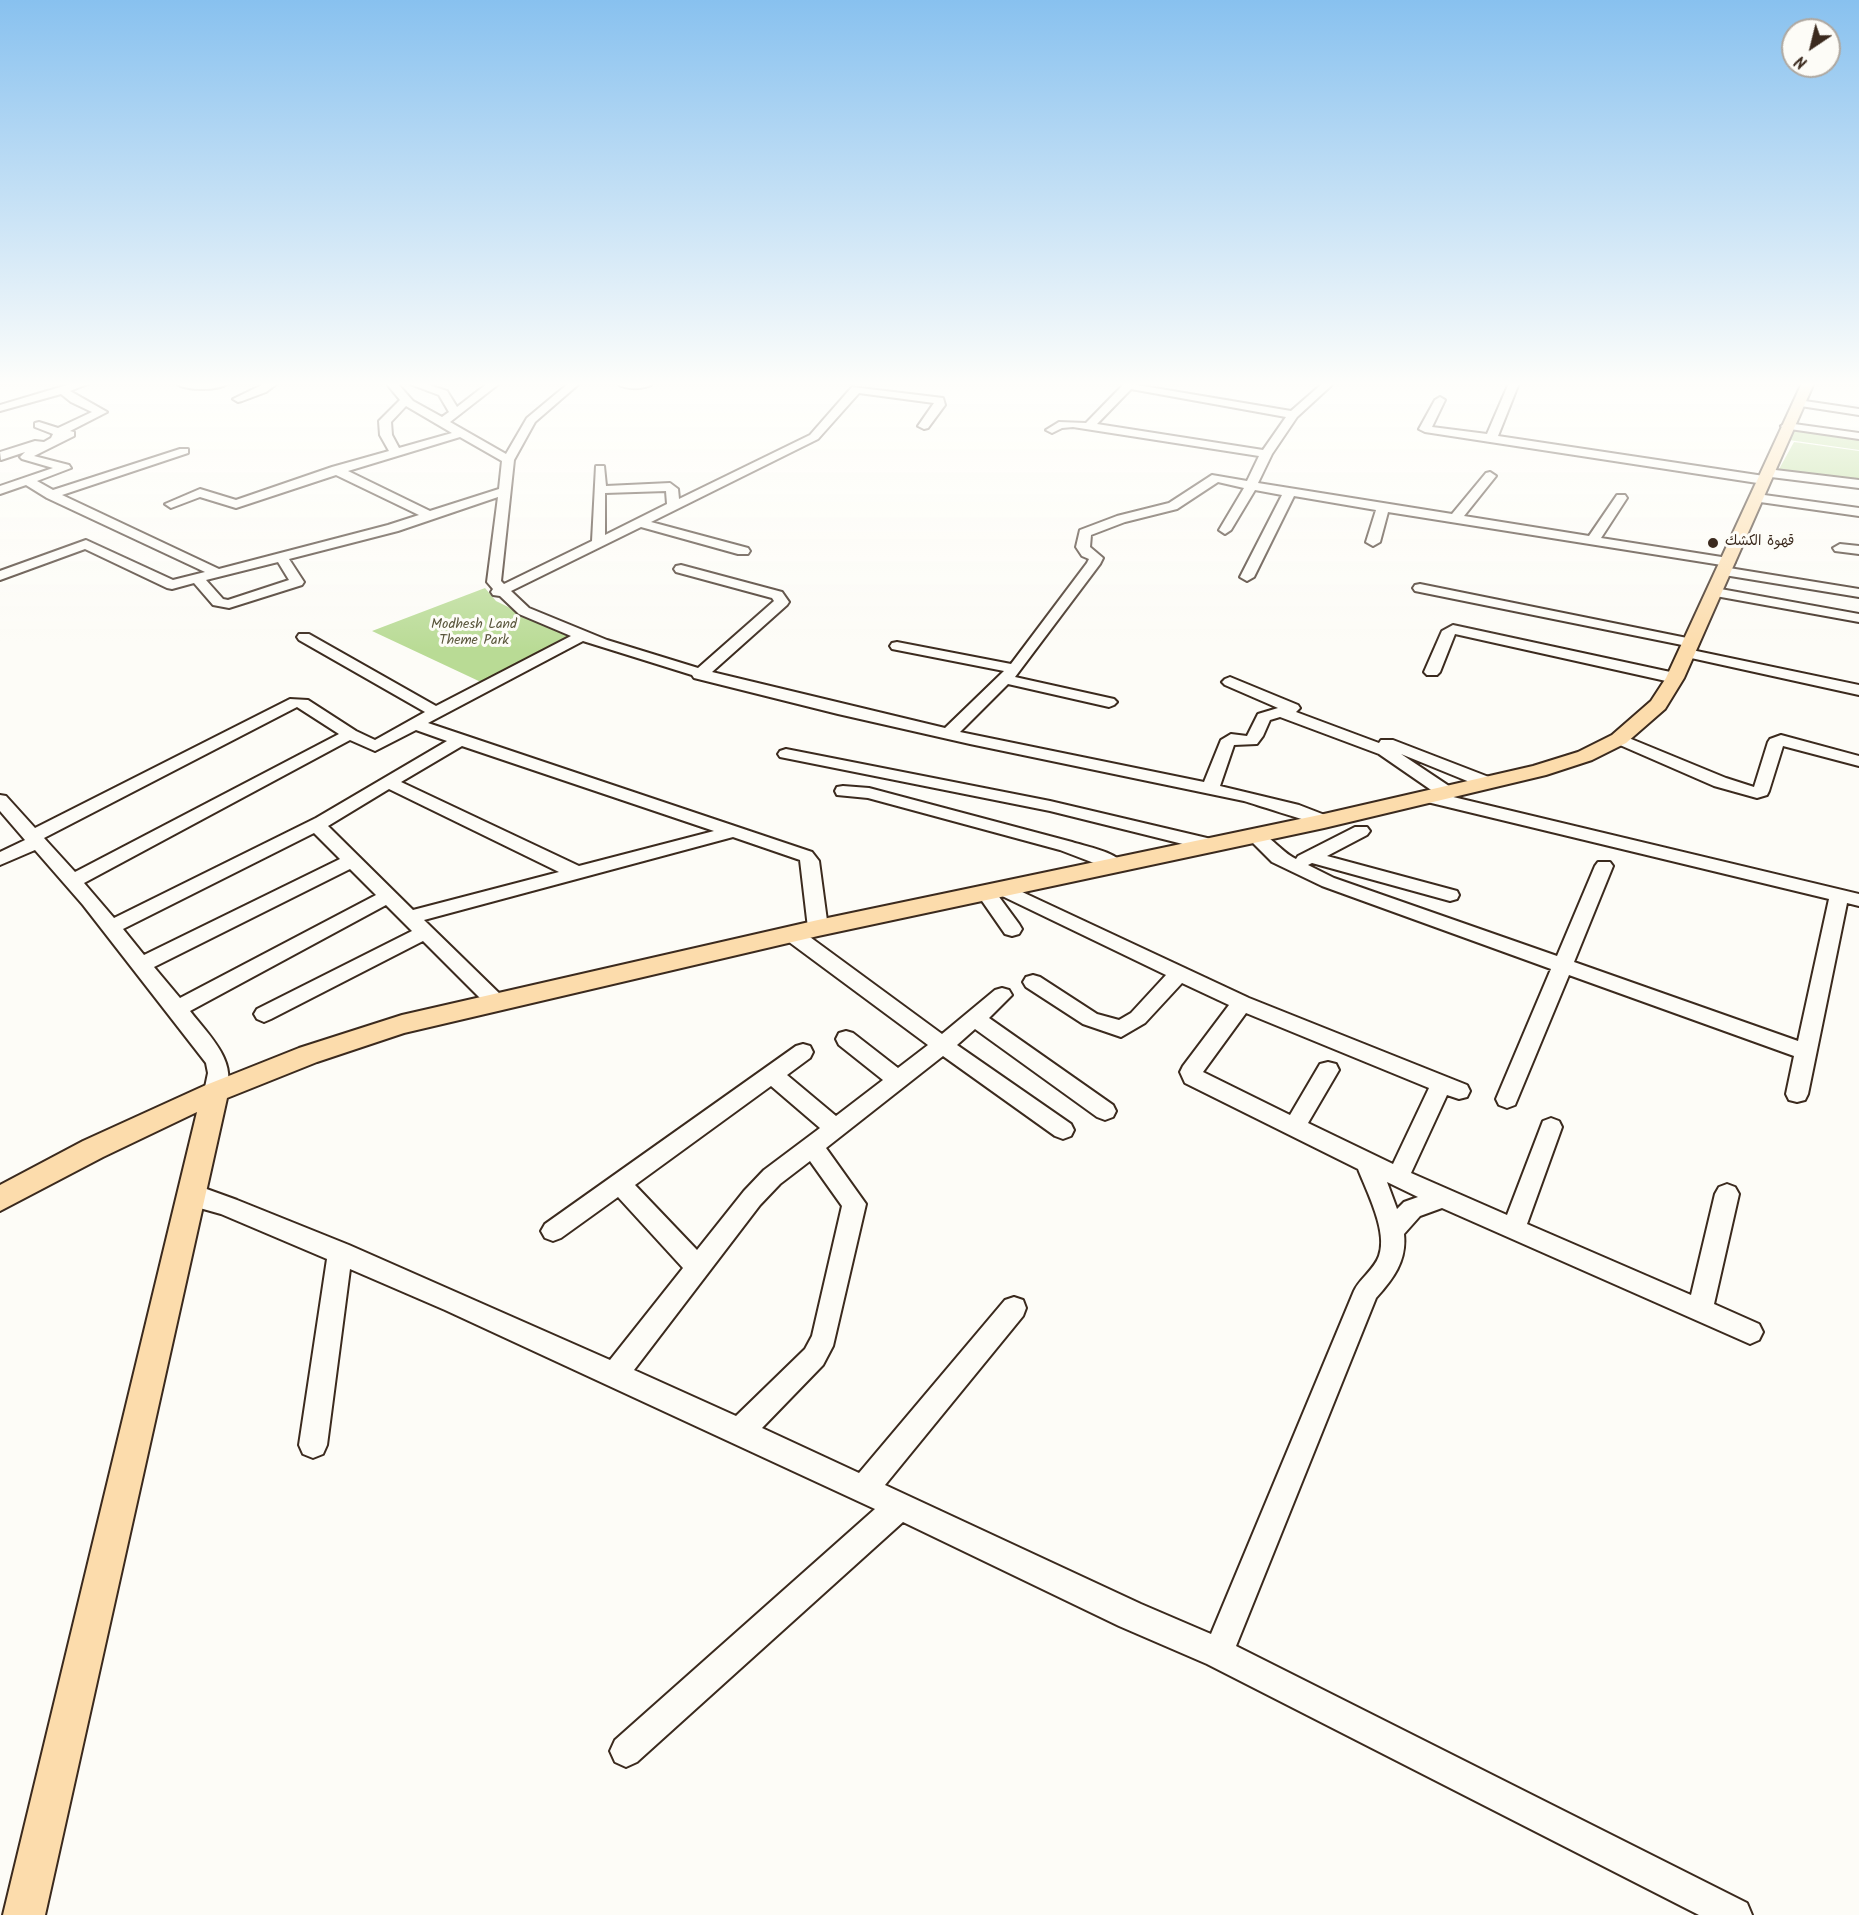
<!DOCTYPE html>
<html>
<head>
<meta charset="utf-8">
<style>
	body { margin:0 }
	#map { position:relative; width:1859px; height:1915px; overflow:hidden; background:#fdfcf7; font-family:Kalam,sans-serif }
	canvas { display:block }
	.north { position:absolute; left:1781px; top:18px; width:60px; height:60px; box-sizing:border-box; background:#fdfcf7; border:2px solid #afa8a0; border-radius:50%; rotate:215deg; font-size:16px; font-weight:700; line-height:24px; text-align:center; color:#3b2a1e }
	.north::after { content:''; display:block; margin:auto; width:21px; height:27px; background:#3b2a1e; clip-path:polygon(50% 0,100% 100%,50% 72%,0 100%) }
</style>
</head>
<body>
<div id="map">
<canvas width="1859" height="1915"></canvas>
<div class="north">N</div>
</div>
<script>
const ctx = document.querySelector('canvas').getContext('2d');
ctx.lineJoin = 'round';
function paint(path, color) { ctx.fillStyle = color; ctx.fill(path, 'evenodd'); }
function trace(path, color, width, dash) { ctx.strokeStyle = color; ctx.lineWidth = width; ctx.lineCap = dash ? 'butt' : 'round'; ctx.setLineDash(dash || []); ctx.stroke(path); }
function label(font, color, halo, rows, align = 'center') {
  ctx.font = font + ' Kalam,"Playpen Sans Arabic",sans-serif'; ctx.lineWidth = 6; ctx.setLineDash([]); ctx.textBaseline = 'middle'; ctx.strokeStyle = halo; ctx.fillStyle = color; for (const [text, x, y, turn = 0] of rows) {
    ctx.save(); ctx.translate(x, y); ctx.rotate((+turn || 0) * Math.PI / 180); ctx.textAlign = isNaN(turn) ? turn : align; if (halo) ctx.strokeText(text, 0, 0); ctx.fillText(text, 0, 0); ctx.restore();
  }
}
const green = new Path2D(`
	M1793,430L1859,439V450L1789,440Z
	M1794,442L1859,451V482L1778,471Z
	M485,588L496,601L569,637L483,683L372,631Z`);
const minor = new Path2D(`
	M74,383H90L70,391L107,412L70,431L74,432V436L34,456L69,465L71,468L37,481L53,490L180,449H188V453L62,495L219,569L388,525L419,515L336,475L236,508L200,497L171,508L165,504L200,489L236,500L332,467L389,451L380,435L379,421L400,400L386,383H397L413,401L442,417L449,412L439,395L407,383H423L447,391L457,407L488,383H500L450,422L506,454L527,418L569,383H580L535,422L514,460L501,581L504,584L592,541L596,466H604L606,486L670,483L678,489L679,499L810,435L852,387L943,398L945,405L928,428L924,429L918,426L934,403L859,393L818,439L651,522L748,548L750,551L748,554H738L641,527L511,591L529,608L607,640L698,668L774,601L772,598L676,572L674,569L676,566L681,565L782,592L789,602L787,605L712,672L945,728L1004,671L892,649L890,646L892,643L897,642L1011,664L1087,563L1089,559L1082,556L1076,547L1080,530L1117,516L1169,503L1212,475L1247,481L1259,456L1073,427L1062,428L1052,433L1046,430L1059,422L1086,423L1125,383L1291,411L1323,383H1334L1297,417L1272,454L1258,483L1452,514L1486,473L1490,472L1496,476L1464,516L1589,536L1617,495H1625L1627,498L1601,538L1728,558L1735,562L1728,566L1388,512L1380,542L1373,546L1366,542L1376,510L1294,496L1254,577L1247,581L1240,577L1282,495L1255,490L1231,530L1225,534L1219,530L1244,488L1218,482L1177,509L1125,522L1091,535L1090,547L1103,558L1100,564L1015,677L1114,699L1117,702L1114,705L1109,707L1008,684L960,732L1204,782L1221,740L1231,734L1247,736L1258,714L1278,708L1225,685L1222,682L1225,679L1230,677L1298,705L1300,708L1296,712L1379,743L1381,740H1393L1494,779L1496,783L1494,787H1482L1401,754L1452,788L1454,792L1449,796L1859,894V906L1847,903L1808,1094L1805,1100L1797,1102L1789,1100L1786,1094L1794,1056L1569,975L1515,1105L1507,1108L1499,1105L1496,1099L1551,969L1322,886L1272,862L1245,835L1248,831C1265,827 1280,852 1296,859L1298,856L1355,827H1367L1370,831L1367,835L1327,856L1457,891L1459,895L1457,899L1450,901L1312,863L1308,865L1334,878L1557,956L1595,866L1598,862H1610L1613,866L1574,962L1798,1041L1829,899L1423,801L1420,797L1423,793L1437,794L1379,754L1280,717L1270,720L1263,736L1257,744L1234,745L1220,786L1299,805L1330,817L1333,821L1330,825C1321,827 1259,805 1244,801L970,744L838,714L694,678L692,675L583,641L428,723L812,852L819,861L828,928L825,933L818,935L811,933L808,928L800,860L733,837L424,920L503,997L506,1002L503,1007L496,1009L489,1007L423,941L271,1019L264,1022L257,1019L254,1014L257,1009L412,931L386,905L190,1011C210,1037 241,1064 223,1098L215,1100L207,1098L204,1092L208,1073L206,1063L83,905L35,850L0,865V852L25,840L0,811V795L6,796L35,828L290,699L308,700L356,731L375,740L425,712L299,640L297,637L299,634H309L436,706L571,636L519,614L500,596L493,595L491,592L493,589L487,582L498,497L398,531L289,559L304,582L302,585L229,608L213,605L194,583L172,589L167,588L85,549L0,580V571L86,540L173,580L205,572L47,498L26,485L0,494V486L53,468L22,459L20,457L25,452L1,460L0,452L35,441L44,442L51,438L53,434L35,427V423L39,422L58,428L92,412L71,402L61,394L0,411V405ZM1131,389L1286,417L1263,450L1097,424ZM406,406L452,433L399,448L392,435L391,422ZM460,437L502,461L499,489L430,511L348,471ZM666,491L667,504L605,535V493ZM278,562L289,580L228,600L223,599L206,580ZM297,707L339,734L75,872L44,838ZM416,730L447,741L316,818L114,918L84,883L350,740L375,751ZM462,746L714,831L579,866L401,782ZM389,789L559,872L413,910L328,826ZM314,833L340,859L144,955L123,929ZM350,869L376,895L180,998L154,967Z
	M175,383H229C217,391 187,391 175,383Z
	M266,383H278L266,392L242,401L238,402L233,399Z
	M616,383H654C645,390 625,390 616,383Z
	M1509,383H1519L1498,436L1764,476L1770,480L1764,484L1425,432L1419,429L1435,400L1440,397L1445,400L1432,427L1487,434Z
	M1798,400L1859,409V415L1794,405L1793,403Z
	M1787,423L1859,433V439L1783,428L1781,426Z
	M1767,469L1859,480V488L1763,476V470Z
	M1757,494L1859,508V516L1753,501L1751,498L1753,495Z
	M1840,544L1859,546V554L1835,551L1833,548Z
	M1723,567L1859,589V597L1718,574L1716,571L1718,568Z
	M1420,584L1692,639L1699,643L1692,647L1415,591L1413,588L1415,585Z
	M1715,588L1859,614V622L1710,595L1708,592L1710,589Z
	M1453,625L1675,673L1683,678L1675,683L1455,634L1440,672L1437,675H1427L1424,672L1442,631Z
	M1687,649L1859,685V695L1682,656L1680,653L1682,650Z
	M1619,734L1726,778L1754,787L1768,742L1770,739L1781,735L1859,756V766L1783,746L1769,791L1767,795L1757,798L1714,786L1613,742L1611,739Z
	M786,749L1050,801L1207,838L1213,840L1216,844L1213,848L1207,850L1050,811L780,757L778,754L780,751Z
	M843,786L869,788L1072,842C1087,847 1115,851 1124,865L1121,869L1115,871L1060,850L868,798L837,795L835,791L837,787Z
	M1005,884L1249,998L1467,1085L1470,1091L1467,1097L1459,1099L1447,1095L1411,1173L1507,1215L1543,1121L1551,1118L1559,1121L1562,1127L1527,1224L1691,1295L1715,1194L1719,1187L1727,1184L1735,1187L1739,1194L1714,1304L1759,1324L1763,1332L1759,1340L1750,1344L1442,1208L1420,1216L1404,1234C1407,1261 1393,1279 1376,1298L1236,1646L1747,1903L1752,1915H1699L1207,1664L1119,1626L903,1522L637,1762L626,1767L615,1762L610,1751L615,1740L875,1509L445,1310L350,1269L327,1445L323,1454L313,1458L303,1454L299,1445L327,1259L221,1214L182,1203L178,1196L182,1189L190,1186L201,1187L237,1200L349,1245L610,1360L683,1268L618,1197L561,1238L553,1241L545,1238L541,1231L545,1224L796,1046L803,1044L810,1046L813,1052L810,1058L787,1075L836,1116L883,1080L839,1045L836,1039L839,1033L846,1031L853,1033L898,1068L928,1045L785,939L782,934L785,929L792,927L799,929L942,1034L995,990L1002,988L1009,990L1012,995L989,1018L1113,1105L1116,1111L1113,1117L1105,1120L1097,1117L975,1029L957,1045L1071,1124L1074,1130L1071,1136L1063,1139L1055,1136L943,1056L826,1148L866,1204L833,1346L823,1365L762,1428L859,1473L1005,1300L1014,1297L1023,1300L1026,1308L1023,1316L885,1485L1141,1604L1211,1634L1354,1291C1360,1278 1374,1270 1379,1256C1388,1232 1367,1192 1358,1169L1185,1083L1180,1072L1183,1066L1229,1005L1182,983L1145,1023L1121,1037L1083,1024L1026,987L1023,982L1026,977L1033,975L1040,977L1097,1014L1119,1020L1131,1013L1166,975L998,894L996,890L998,886ZM1246,1013L1429,1088L1393,1164L1308,1123L1339,1070L1336,1064L1328,1062L1320,1064L1290,1115L1203,1072ZM771,1086L820,1128L764,1170L744,1191L697,1250L635,1185ZM810,1161L842,1206L812,1336L805,1349L736,1416L634,1370L760,1205L780,1184ZM1387,1182L1418,1197L1404,1202L1397,1209Z
	M987,888L994,890L1019,924L1022,929L1019,934L1012,936L1005,934L980,898L978,894L980,890Z`);
const major = new Path2D(`
	M1802,383H1814L1684,678L1665,709L1626,743L1592,760L1546,775L1324,828L818,936L404,1033L317,1062L227,1098L45,1915H3L197,1112L103,1157L0,1211V1185L83,1141L206,1085L299,1048L402,1015L818,920L1324,814L1533,766L1578,752L1612,735L1651,701L1666,678Z`);
const markers = [
	[1713,543,6,"#3b2a1e"]
];
const farPoinames = [
	["قهوة الكشك",1725,543]
];
const farParknames = [
	["Modhesh Land",474,626],
	["Theme Park",474,642]
];
paint(green, '#b9db95');
trace(minor, '#3b2a1e', 4);
trace(major, '#3b2a1e', 4);
paint(minor, '#fdfcf7');
paint(major, '#fcdcac');
const sky = ctx.createLinearGradient(0, 0, 0, 651);
sky.addColorStop(0, '#88c1ef');
sky.addColorStop(0.59, '#fefefb');
sky.addColorStop(1, '#fefefb00');
ctx.fillStyle = sky;
ctx.fillRect(0, 0, 1859, 651);
for (const [x, y, r, color] of markers) { const dot = new Path2D(); dot.arc(x, y, r, 0, 2 * Math.PI); ctx.fillStyle = color; ctx.fill(dot); trace(dot, '#fdfcf7', 2); }
label('14px', '#3b2a1e', '#fdfcf7', farPoinames, 'left');
label('14px', '#5a563c', '#fdfcf7', farParknames);
</script>
</body>
</html>
